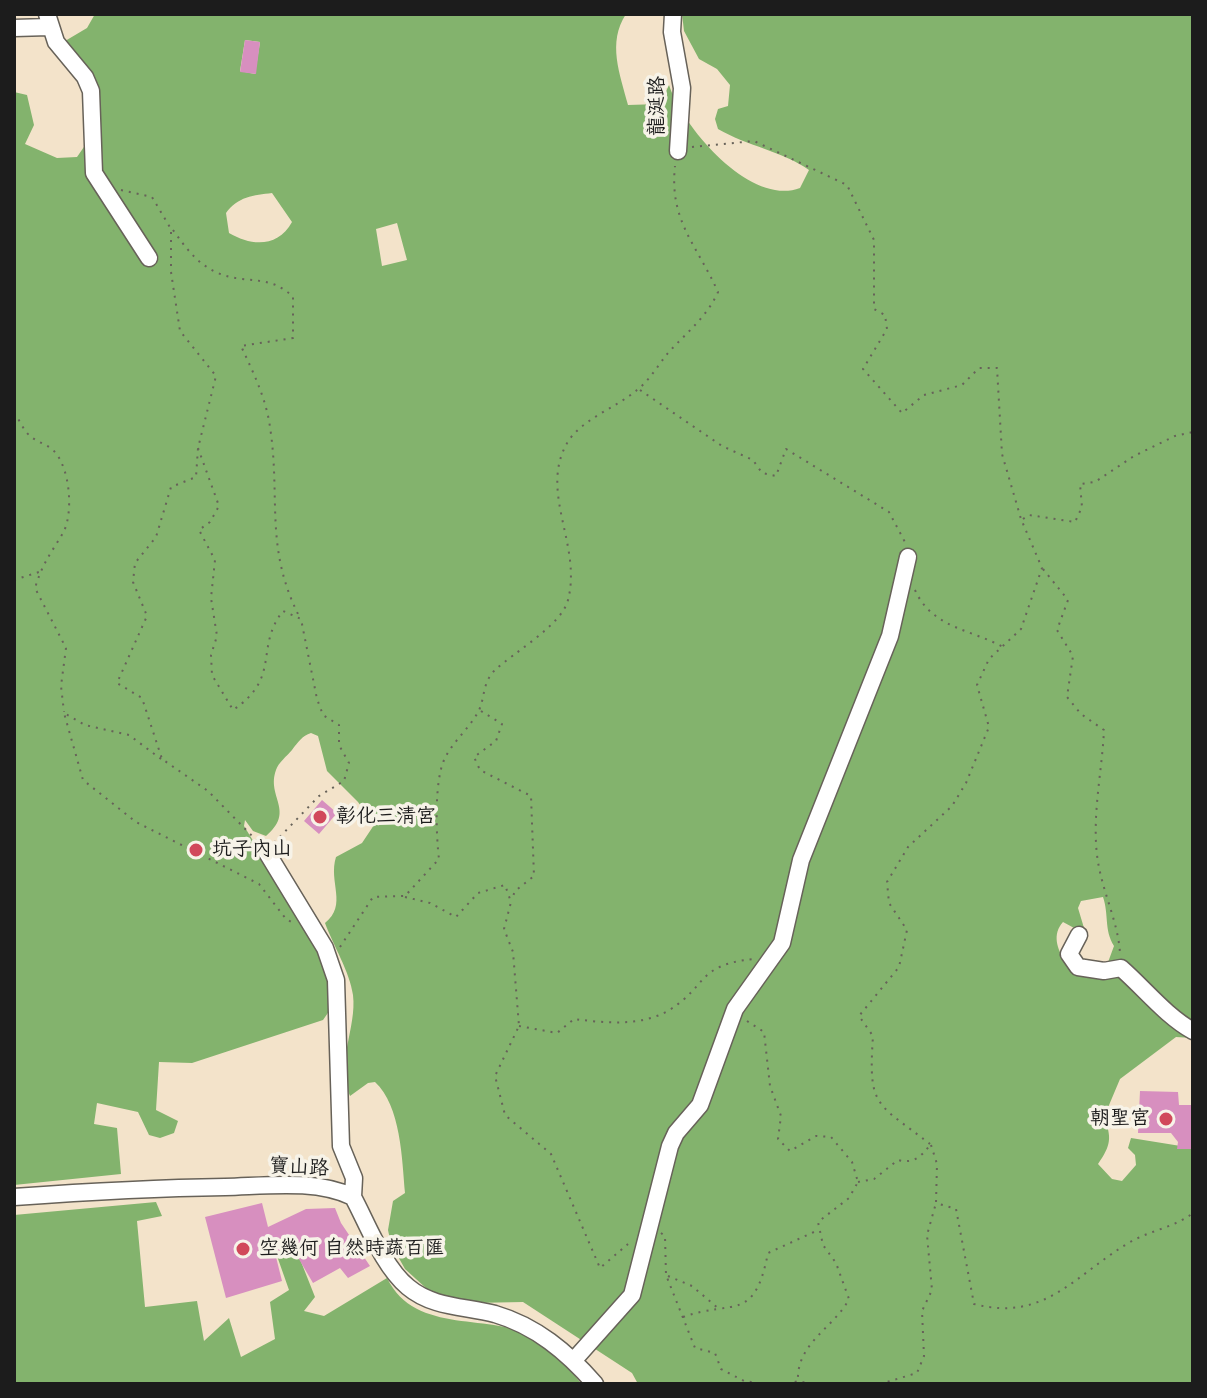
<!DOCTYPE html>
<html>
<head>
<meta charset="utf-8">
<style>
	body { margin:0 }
	#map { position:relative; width:1207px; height:1398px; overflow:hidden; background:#f3e3ca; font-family:"Balsamiq Sans",sans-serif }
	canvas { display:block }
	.frame { position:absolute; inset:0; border:16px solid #1c1c1c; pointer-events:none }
</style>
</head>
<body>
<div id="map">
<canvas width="1207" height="1398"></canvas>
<div class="frame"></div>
</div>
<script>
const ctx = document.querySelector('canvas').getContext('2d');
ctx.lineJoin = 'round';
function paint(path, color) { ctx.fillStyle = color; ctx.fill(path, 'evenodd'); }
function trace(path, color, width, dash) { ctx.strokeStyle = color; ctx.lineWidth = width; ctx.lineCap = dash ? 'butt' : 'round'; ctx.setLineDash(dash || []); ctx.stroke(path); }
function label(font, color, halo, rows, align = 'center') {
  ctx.font = font + ' "Balsamiq Sans","LXGW WenKai TC",sans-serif'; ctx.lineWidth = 7; ctx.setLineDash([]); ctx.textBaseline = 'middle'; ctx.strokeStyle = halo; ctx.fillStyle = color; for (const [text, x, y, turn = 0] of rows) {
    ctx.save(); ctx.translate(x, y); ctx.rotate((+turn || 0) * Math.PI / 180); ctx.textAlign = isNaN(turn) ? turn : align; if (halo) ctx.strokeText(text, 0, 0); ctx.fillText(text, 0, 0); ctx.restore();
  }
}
const forest = new Path2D(`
	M95,14H626C607,43 620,74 628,105L660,104L669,85C682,126 750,207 800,188L809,170C782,151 747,146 718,129L715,119L718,109L728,106L730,85L717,69L699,59L684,31L682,14H1193V1038L1176,1037L1120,1079L1104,1117C1112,1138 1111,1145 1098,1164L1112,1179L1122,1181L1136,1165L1135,1155L1128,1148L1131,1138L1193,1148V1384H638L632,1373L523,1302L473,1303L445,1298L427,1289L405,1269L391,1244L388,1230L393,1201L405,1193C402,1159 401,1106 375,1082L368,1083L350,1096C335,1063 357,1028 353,995C350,972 333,945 325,923C348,905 328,882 336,857L362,843L374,825L358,802L327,771L318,736L311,733C302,736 298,742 292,750C287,756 278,763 276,770C266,797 296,811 266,836L253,831L245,820L244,826L327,961L332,1007L323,1020L192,1063L159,1062L156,1110L178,1121L174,1133L160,1138L149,1135L138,1112L97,1103L94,1124L117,1128L121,1174L14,1185V92L27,95L34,125L25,144L57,158L77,157L95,131L93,110L60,44L87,28ZM245,40L260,42L255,74L240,71ZM272,193L292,222C278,248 251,246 229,233L226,213C237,197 254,195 272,193ZM397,223L407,260L382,266L376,229ZM1103,897C1109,915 1104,930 1114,946L1107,965L1065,961C1057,949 1052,934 1063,922L1076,929L1084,928L1078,908L1081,901Z
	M156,1202L162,1216L137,1221L145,1307L197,1301L204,1341L229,1318L241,1357L275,1339L270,1302L289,1290L277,1256L296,1249L315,1297L304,1311L324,1316L387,1278C416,1337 491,1311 540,1339C556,1348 570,1371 582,1384H14V1215Z`);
const building = new Path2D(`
	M245,40L260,42L256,74L240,72Z
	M322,800L337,813L319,834L304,821Z
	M1140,1091L1178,1092L1179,1105H1193V1149H1177L1178,1142L1171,1133H1138Z
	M262,1203L268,1227L306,1209L335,1208L341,1223L370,1266L348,1278L340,1268L313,1283L293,1249L276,1257L282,1281L226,1298L205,1217Z`);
const path = new Path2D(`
	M692,147L754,141L847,185L874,240V309L885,315L887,329L863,369L902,413L924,395L962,385L979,368H997L1002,454L1021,519L1042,568L1021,629L989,659L977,685L989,727L966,783L952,806L908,847L887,882L889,903L907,930L899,967L859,1016L873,1036C868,1108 876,1102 930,1144
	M121,190L152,197L171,229V272L180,331L216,376L198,448L196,477L171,487L156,537L135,563L133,582L147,616L117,683L142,698L162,759L208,791L257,841
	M173,230C186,248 197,264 218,273C246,285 269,273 293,297V338L241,346C253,372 266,398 270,427C281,499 264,548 300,618
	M640,390L722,446L753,460L762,473L776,476L786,449L889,512L906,544
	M14,413C19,419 22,427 27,433C35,442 45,443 53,450C70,466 74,513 63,533C50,555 43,562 35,588L66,648L61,686L64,712
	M198,448L219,506L210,522L199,530L215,560L211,598L217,636L211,655L212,675L233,710C282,677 254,648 283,611L301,619L317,699L323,715L339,725V745L349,763L344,781L319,796L275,842
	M1023,519L1029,515L1075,522L1082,507L1080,484L1095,482L1134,456L1175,436L1193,432
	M1043,569L1068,600L1057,630L1073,656L1067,697L1081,714L1104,730C1102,773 1091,819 1098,862C1103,893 1118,922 1120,953
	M14,580L39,572
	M915,590C932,628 970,629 1003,647
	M481,711L502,724L496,741L474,757L480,770L531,796L534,876L515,891L512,899
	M161,759L129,735L85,725L64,713L83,780L136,822L259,884L286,919L293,923
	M405,897L430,903L456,917L478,893L505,885L511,902L504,929L513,952L519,1026L495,1076L505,1115L551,1154L600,1268L628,1244
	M340,947L373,897L405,896L439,859C436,835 434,779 445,758C453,742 468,729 477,714C486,699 481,684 495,670C513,653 562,625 568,600C582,546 540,494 566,445C579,420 616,408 637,390C650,380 658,365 668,353C686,333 707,317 718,292C697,245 669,221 675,166
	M747,1021L764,1032L770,1086L781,1116L778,1139L790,1151L816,1136L831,1137L852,1162L858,1182L849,1198L818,1222L823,1245L836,1263L849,1299C835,1327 796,1343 798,1381
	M519,1026L557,1033L574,1019C605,1023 643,1027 671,1009C708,985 697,965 753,959
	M931,1145L937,1164L936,1203L956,1209L974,1304C1046,1323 1076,1273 1132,1241C1152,1230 1175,1227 1193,1213
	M858,1182L874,1179L898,1160C913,1164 921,1157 930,1145
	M661,1233L665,1236L666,1275L695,1348L715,1353L721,1369L744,1381L764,1384
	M668,1276L692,1286L719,1309
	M683,1317C735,1299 754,1323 768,1253L816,1231
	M787,1384L798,1381L811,1384
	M880,1384L917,1373L924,1356L922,1311L932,1290L927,1235L936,1203`);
const minor = new Path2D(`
	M47,14L56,42L85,77L91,91L94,173L149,258
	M673,14L672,32L682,88L678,151
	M14,28L49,27
	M266,851L325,948L336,980L341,1146L354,1178L353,1197
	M1079,935L1069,954L1078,967L1104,971L1121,968C1145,989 1166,1016 1193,1031
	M14,1197C84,1192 154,1188 225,1187C266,1186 316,1179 353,1197C368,1225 383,1266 408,1287C433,1308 465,1306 495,1314C536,1326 567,1352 595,1384
	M574,1360L632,1295L670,1146L676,1133L700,1105L735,1009L782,943L801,860L890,636L908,557`);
const markers = [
	[320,817,8,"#d1495b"],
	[196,850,8,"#d1495b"],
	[1166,1119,8,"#d1495b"],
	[243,1249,8,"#d1495b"]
];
const streetNames = [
	["龍涎路",658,106,-90],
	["寶山路",299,1168,3]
];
const poiNames = [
	["彰化三清宮",336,817],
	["坑子內山",212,850],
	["朝聖宮",1150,1119,"right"],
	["空幾何 自然時蔬百匯",259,1249]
];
paint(forest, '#83b36d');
paint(building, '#d78fbf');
trace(minor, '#676259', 19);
trace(path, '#676259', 2, [2, 6]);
trace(minor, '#fff', 16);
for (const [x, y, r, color] of markers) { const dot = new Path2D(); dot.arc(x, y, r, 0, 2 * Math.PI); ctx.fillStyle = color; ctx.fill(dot); trace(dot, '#f7f3e8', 3); }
label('20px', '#1c1c1c', '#f7f3e8', streetNames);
label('20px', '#1c1c1c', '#f7f3e8', poiNames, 'left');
</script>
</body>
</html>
